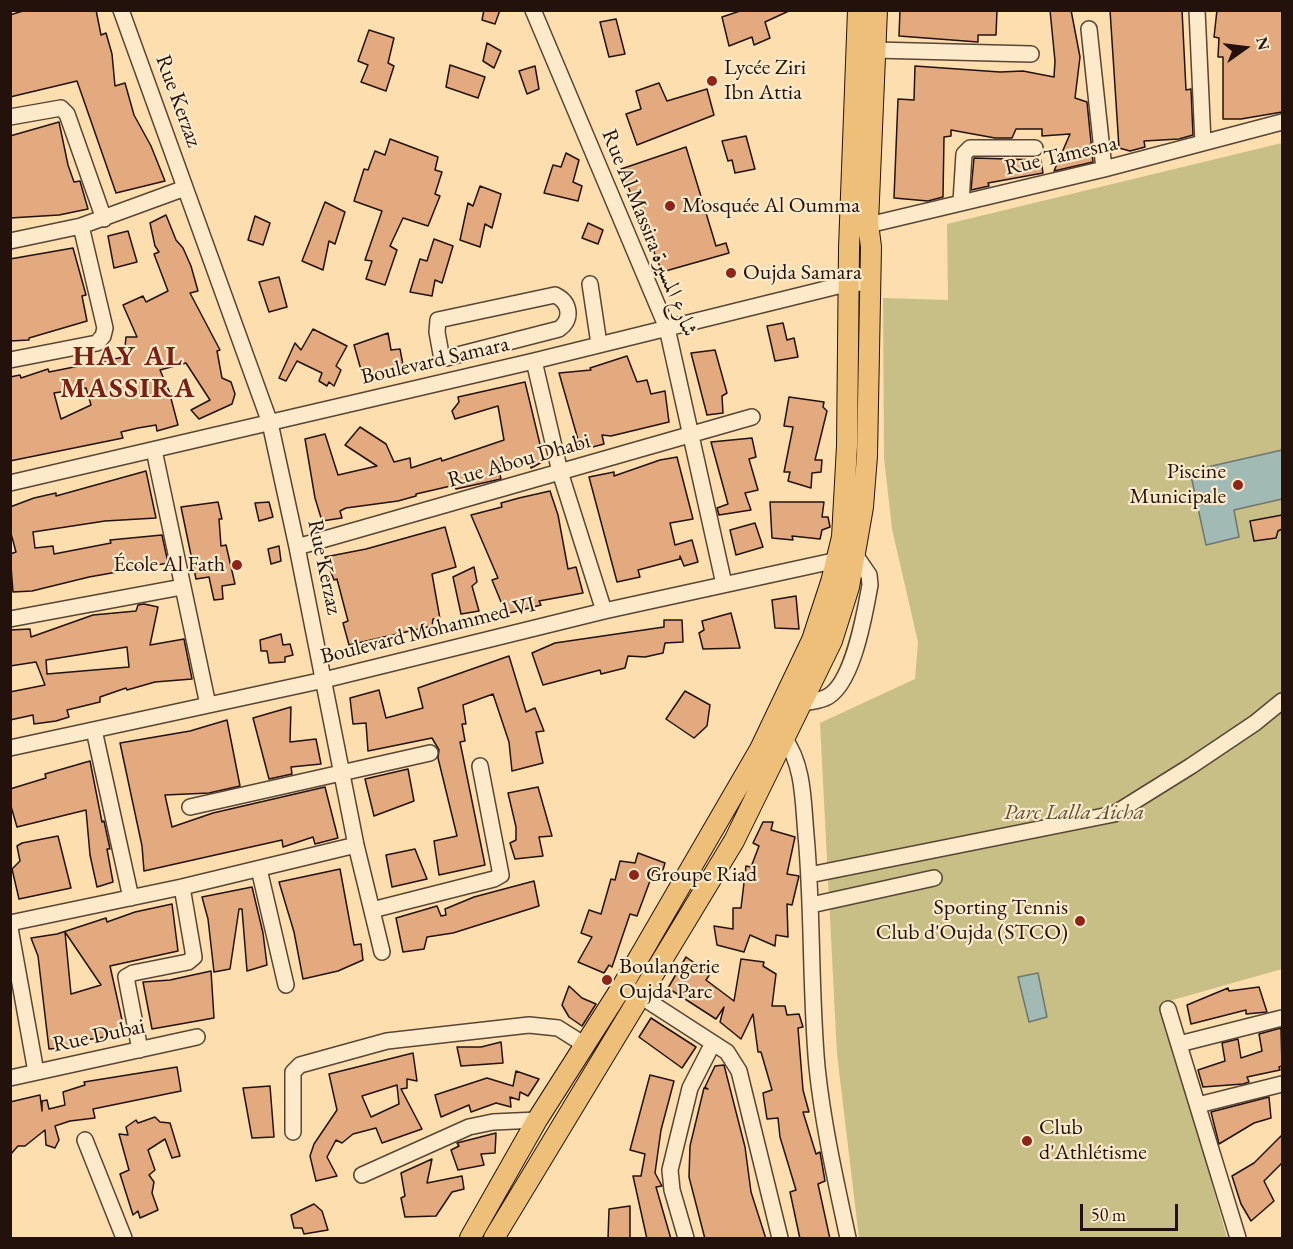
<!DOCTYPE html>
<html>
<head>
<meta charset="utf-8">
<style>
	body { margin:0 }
	#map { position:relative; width:1293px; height:1249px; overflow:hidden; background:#fcdeaf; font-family:"EB Garamond",serif }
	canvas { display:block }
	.frame { position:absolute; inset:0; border:12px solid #22120b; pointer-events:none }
	.north { position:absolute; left:1215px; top:18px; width:60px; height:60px; -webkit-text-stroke:4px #fdeacb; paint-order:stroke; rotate:76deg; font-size:16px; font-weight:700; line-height:24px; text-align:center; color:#22120b }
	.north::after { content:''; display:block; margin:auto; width:21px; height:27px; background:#22120b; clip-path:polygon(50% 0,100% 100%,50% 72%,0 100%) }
	.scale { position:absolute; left:1080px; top:1204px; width:98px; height:27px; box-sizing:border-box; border:3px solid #22120b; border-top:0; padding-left:8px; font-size:18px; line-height:21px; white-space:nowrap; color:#22120b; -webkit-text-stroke:4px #fdeacb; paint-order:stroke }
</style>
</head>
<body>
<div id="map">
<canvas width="1293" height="1249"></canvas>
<div class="frame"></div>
<div class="north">N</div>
<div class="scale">50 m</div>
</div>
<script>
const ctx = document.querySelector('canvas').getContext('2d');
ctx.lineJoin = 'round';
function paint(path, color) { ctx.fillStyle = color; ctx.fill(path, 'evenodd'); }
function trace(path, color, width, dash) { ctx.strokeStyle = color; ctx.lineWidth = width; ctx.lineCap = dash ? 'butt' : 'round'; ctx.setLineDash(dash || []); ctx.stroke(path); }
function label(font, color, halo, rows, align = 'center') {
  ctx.font = font + ' "EB Garamond",Amiri,serif'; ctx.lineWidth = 4.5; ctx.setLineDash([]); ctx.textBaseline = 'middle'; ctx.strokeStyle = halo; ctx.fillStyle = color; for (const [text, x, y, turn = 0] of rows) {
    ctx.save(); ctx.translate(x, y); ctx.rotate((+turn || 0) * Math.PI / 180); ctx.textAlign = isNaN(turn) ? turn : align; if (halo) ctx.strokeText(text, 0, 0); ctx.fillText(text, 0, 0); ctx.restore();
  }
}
const green = new Path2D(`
	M1282,143V969L1162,1003L1227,1238H859L837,1054L820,723L915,679L918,642L892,529L884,458L883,298L948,300L947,224Z`);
const water = new Path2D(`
	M1282,450V499L1234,510L1239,537L1206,545L1190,471Z
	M1038,973L1047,1017L1029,1022L1018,977Z`);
const building = new Path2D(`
	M26,10H96L101,35L106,33L112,54L115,86L125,83L134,115L151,146L165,181L116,193L77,81L10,97V15Z
	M484,10H500L495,24L482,20Z
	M743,10H791L765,22L770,38L754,45L752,37L729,46L722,17Z
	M900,10H997L996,35H978V42L899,36Z
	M1050,10H1071L1080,57L1075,98L1087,102L1093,162L1054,171L1070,134L1042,136V129H1016L1012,138H995L951,130V136L944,137L943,197L928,201L894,198L898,99L914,100L915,66L1000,72L1023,71L1054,77L1055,61Z
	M1110,10H1182L1186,90L1191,89L1193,135L1179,139L1144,141L1145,147L1130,151L1119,148Z
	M1217,10H1282V112L1241,119H1223V57H1218L1219,38L1214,37Z
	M616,19L625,54L609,57L600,22Z
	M369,30L394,38L388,63L394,66L386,91L361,82L368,65L358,61Z
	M487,43L501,51L494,68L483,61Z
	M450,65L485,77L478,98L446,87Z
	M535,66L539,89L527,94L519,71Z
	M659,83L667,101L707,89L714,115L637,145L626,114L641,109L636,91Z
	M59,122L68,165L74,182L80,181L88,209L59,215L10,218V136Z
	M746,136L755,169L735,173L732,160L728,161L722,141Z
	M390,139L438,157L435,170L442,172L435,194L440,196L428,226L403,218L390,246L397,250L385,285L366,279L372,261L365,260L382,211L354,201L364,169L368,170L375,151L385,155Z
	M686,147L716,246L726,243L729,253L662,272L621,169Z
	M566,153L579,160L573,182L582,186L578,201L544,193L553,165L561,167Z
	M974,158L1041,160L1043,173L988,183L989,186L971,190Z
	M480,186L501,194L492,228L485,224L480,247L460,240L468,203L473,206Z
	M325,202L345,212L335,244L329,241L323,270L302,261Z
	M166,215L176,240L183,248L191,266L198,291L190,293L220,350L217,351L222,378L231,382L235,394L232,404L199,419L191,410L210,400L186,363L160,370L169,391L178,425L157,431L156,425L138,428L121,432L123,438L10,461V377L20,375L21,378L48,369L49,372L124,357L126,337H137L123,305L143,296L146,302L168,291L154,254L159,252L155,246L150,223ZM86,388L91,405L61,419L54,393Z
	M255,216L270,223L263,245L248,240Z
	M588,223L603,230L598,244L582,238Z
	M128,231L137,262L114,268L108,236Z
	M434,239L453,246L442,283L435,280L432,296L410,292L420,259L427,261Z
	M73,248L86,295L82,296L87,321L29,338V340L10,341V259Z
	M279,277L287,307L269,312L259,282Z
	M783,323L787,340L794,338L798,357L775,361L767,326Z
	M313,329L347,346L336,366L341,370L334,386L329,382L327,386L319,381L322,373L297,361L286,381L279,378L295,343L301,350Z
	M388,333L391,350L400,349L403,365L363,377L354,345Z
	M715,350L727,393L722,396L723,413L707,415L691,353Z
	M627,356L637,382L647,380L651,394L665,391L669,422L611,436L602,435L604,444L581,450L559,373L591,370L590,368Z
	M525,382L544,461L531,468L528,456L498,467L501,479L456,489L455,485L416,494V496L398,501L346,508L340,511L342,518L322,521L315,498L305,439L325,434L338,475L377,466L345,445L360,427L386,444L394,462L410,458L411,468L441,458L442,461L504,440L498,406L455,419L452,411L459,402L458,397Z
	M789,397L824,402L823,407L827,411L815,460H822L821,472L812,473L811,488L788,481L790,472H784L793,427L784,426Z
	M752,438L756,457L749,459L758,490L745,493L751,510L719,515L717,508L728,504L711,442Z
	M677,457L693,519L670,523L675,545L692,540L698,562L684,566L680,556V559L638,570L640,577L617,582L589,477L614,472V476L660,460Z
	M146,471L156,518L105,521L33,532L35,548L53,546L54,554L111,543L110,540L162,535L168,563L89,577L32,591L13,592L10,554L16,552L10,530V507L34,498L56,493V496Z
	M550,491L558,515L568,569L576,567L583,593L539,601L541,605L506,614L492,580L498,578L471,515L502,507L501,503L519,498Z
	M218,502L222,519H219L221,546L226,545L235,584L222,586L223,599L214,600L209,577L196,579L181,507Z
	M269,502L273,517L259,521L255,503Z
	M770,502H824L822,517H828L830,527L822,530L820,539L792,536L793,540L772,538Z
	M1282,515V529L1278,531L1276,538L1254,541L1250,521Z
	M755,523L763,547L736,555L730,530Z
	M445,527L456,567L432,574L440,619H433L432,626L349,645L343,623L348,621L337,579L334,580L325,557L366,549Z
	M279,546L281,561L271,564L268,549Z
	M474,567L477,582L472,586L479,611L461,614L453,577Z
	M796,596L799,629L775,628L772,600Z
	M144,604L158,607L150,645L184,639L192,679L155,682L127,690L126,688L100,697V702L67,710L69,717L56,721L34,724L33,715L10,720V692L45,685L36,662L10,666V630L30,629L31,637L93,615L136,611L138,605ZM127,647L129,667L47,674L46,660Z
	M731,613L740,648L703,649L699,633L704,630L702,621Z
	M664,620H682L683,642L665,643L663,653L645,657L628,656L625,668L601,674L600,670L543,685L532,653L555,643L664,627Z
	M281,634L283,645L290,644L293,655L285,657V662L269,663L267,651H261L260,640Z
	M509,656L526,712L535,708L544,731L536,732L543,763L512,771L509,742L493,694L463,705L466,724H462L465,741L460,742L485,865L439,875L434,841L457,836L438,758L439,750L432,738L368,751L366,723L353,724L350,698L379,690L386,718L423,708L418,688Z
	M685,691L710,705L707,726L694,738L666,719Z
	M291,707L290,742L316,739L321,764L291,767L292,774L269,779L253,718Z
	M227,720L240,786L209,793L165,795L172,827L213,813L325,787L338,838L315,844L313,837L283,847L282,840L144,871L142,846L120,743L190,731Z
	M90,761L102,822L104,821L110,849H107L113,882L97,887L90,855L86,810L17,827L10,803V789L46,778L45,774Z
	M408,769L414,801L374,816L365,779Z
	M538,787L552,836L539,837L543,856L515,859L510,843L516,840V827L508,793Z
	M763,822H773L771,830L795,837L787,874L799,876L792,905L787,904L788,937L776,935L775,946L750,935L744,952L717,945L714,926L733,929V908H741L746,866L751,867L759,846L753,843Z
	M58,836L71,888L19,899L12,869L20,861L17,846L22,843Z
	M415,849L427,879L392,887L386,855Z
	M638,853L665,863L662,873L654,870L637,916L630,914L612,967L609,965L604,973L578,962L592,937L581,933L589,910L601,914L611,879L615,880L620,861L635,863Z
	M340,869L354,945L361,944L363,960L338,971L303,979L294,932L279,882Z
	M534,881L539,906L453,933L427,937L424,949L403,952L396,918L437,906L441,916L446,915L445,909L474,897Z
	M252,887L263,933L267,965L247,971L242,909H239L230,969L214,972L208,919L202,897Z
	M172,904L178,951L110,966L124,1029H118L119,1035L71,1042L72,1047L49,1049L38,956L31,938L57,934L106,918L107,922L135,912ZM65,932L101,985L71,994Z
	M686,957L710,974L706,980L734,1001L741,959L764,962L763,966L776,974L772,1006H785L787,1015L799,1014L803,1027L798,1028L803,1090L809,1112H803L816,1154L820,1152L825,1181L818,1184L830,1239H800L790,1192L796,1190L780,1137L778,1118L767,1119L763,1093L772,1090L761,1052H758L753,1014L741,1039L720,1022L724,1007L716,1019L668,988Z
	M211,971L214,1018L152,1029L143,982L170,980Z
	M569,986L582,998L596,1004L582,1026L569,1017L562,1005Z
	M1259,987L1267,1012L1246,1014V1010L1191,1024L1187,1005L1228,988L1229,991Z
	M651,1018L696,1047L682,1068L639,1037Z
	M1281,1028L1282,1066L1279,1067L1280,1070L1247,1077L1249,1082L1243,1084L1203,1087L1198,1070L1225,1061L1222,1043L1238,1039L1241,1058L1262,1051L1259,1034Z
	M501,1042L503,1063L461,1066L457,1047H481Z
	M413,1053L417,1081L407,1079V1088L401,1089L422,1129L382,1143L376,1128L353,1134L342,1143L336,1140L327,1157L337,1176L316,1181L310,1156L314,1144L337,1110L329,1074ZM397,1085L399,1104L371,1117L362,1096Z
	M724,1065L745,1147L751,1192L766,1239H705L689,1177L690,1146L704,1088L708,1089L705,1087L715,1066Z
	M177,1067L181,1091L93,1109L95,1118L70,1121L55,1126L59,1140L55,1148L46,1145L45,1130L25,1146H18L10,1155V1102L40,1095L42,1111V1101L47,1100L49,1109L65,1105L63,1092L85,1085L84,1082Z
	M516,1071L539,1079L528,1096L520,1092L519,1100L510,1097L511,1107L496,1103L471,1112L469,1105L441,1117L435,1095L487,1078L513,1086Z
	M650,1075L674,1081L661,1130L655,1173L662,1186L656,1187L671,1239H647L633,1176H641L645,1154L630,1150Z
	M270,1086L274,1137L252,1138L243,1088Z
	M1269,1097L1271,1118L1254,1123L1219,1144L1211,1112Z
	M155,1117L160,1122L170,1123L180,1156L172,1158L165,1139L148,1150L155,1170L149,1175L154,1182L152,1193L158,1210L140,1218L138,1211L133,1215L120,1174L129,1170L119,1134L128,1135L126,1127L136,1120L138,1123Z
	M496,1133L495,1153L481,1154L484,1165L458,1170L451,1150L459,1146L457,1143Z
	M1282,1135V1163L1264,1181L1274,1201L1251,1221L1241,1204L1232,1176L1254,1163Z
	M432,1159L427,1183L462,1176L464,1189L452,1192L436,1216L405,1217L401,1198L405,1196L401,1173Z
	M314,1204L322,1211L328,1230L304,1234L302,1228H294L291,1215Z
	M630,1206V1238L608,1239L609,1209Z`);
const minor = new Path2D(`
	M121,10L270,423L297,547L356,845L382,952
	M533,10L667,328L724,584
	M1197,10L1203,143
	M1089,29L1104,169
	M875,50L1031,54
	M10,117L61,108L67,114L104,219
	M961,202L964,154L970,148H1035
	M860,227L1104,169L1282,122
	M10,241L81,226L185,188
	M590,284L599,344
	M555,295C570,302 573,319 559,329L446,358L441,354L437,332L438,320Z
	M10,360L97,343L103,336L105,328L81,226
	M534,361L560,472L604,611
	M154,450L208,705
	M10,483L534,361L842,285L870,282
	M297,547L752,417
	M10,619L182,587
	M94,730L131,898
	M784,738C804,765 803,802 806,835C813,912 810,990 817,1067C823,1125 836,1182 848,1238
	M10,748L324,680L604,611L856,556L869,575L870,585C865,612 853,687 825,698C818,701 809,702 802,703
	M190,807L430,753
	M259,869L286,985
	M809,875L1114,814L1191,766L1255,723L1282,701
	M811,905L934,878
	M372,910L494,879L501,875L480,766
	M10,923L182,887L356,845
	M10,928L36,1072
	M631,990L727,1052L739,1071L780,1238
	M1168,1009L1238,1238
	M1179,1044L1282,1018
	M140,1050L126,977L133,973L188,962L194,957L182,887
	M10,1078L197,1037
	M1198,1105L1282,1084
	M293,1132V1072L300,1065L387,1041L529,1025L558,1028L585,1045
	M85,1140L124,1238
	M362,1175L469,1127L493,1122L537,1120
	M686,1238L672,1190L670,1170L690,1088L713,1043`);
const major = new Path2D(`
	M470,1238L537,1120L623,985L760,749L812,640L831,582L842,537L847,446L849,248L858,10
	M494,1238L734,841L832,641L849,587L863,507L867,456L871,247L868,223L877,10`);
const markers = [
	[712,81,6,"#8f2418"],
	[670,206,6,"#8f2418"],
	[731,273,6,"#8f2418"],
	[1238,485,6,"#8f2418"],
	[237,565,6,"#8f2418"],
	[634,875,6,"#8f2418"],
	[1080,921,6,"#8f2418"],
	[607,980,6,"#8f2418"],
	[1027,1141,6,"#8f2418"]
];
const poiNames = [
	["Lycée Ziri",724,68],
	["Ibn Attia",724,93],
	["Mosquée Al Oumma",682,206],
	["Oujda Samara",743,273],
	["Piscine",1226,472,"right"],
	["Municipale",1226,497,"right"],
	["École Al Fath",225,565,"right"],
	["Groupe Riad",646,875],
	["Sporting Tennis",1068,908,"right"],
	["Club d'Oujda (STCO)",1068,933,"right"],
	["Boulangerie",619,967],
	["Oujda Parc",619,992],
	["Club",1039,1128],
	["d'Athlétisme",1039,1153]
];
const streetNames = [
	["Rue Kerzaz",178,101,70],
	["Rue Tamesna",1061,156,-13],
	["Rue Al Massira شارع المسيرة",649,233,68],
	["Boulevard Samara",435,361,-13],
	["Rue Abou Dhabi",519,461,-16],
	["Rue Kerzaz",324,567,78],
	["Boulevard Mohammed VI",428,631,-14],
	["Rue Dubai",99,1036,-12]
];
const parkNames = [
	["Parc Lalla Aicha",1074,813]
];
const districtNames = [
	["HAY AL",128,357],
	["MASSIRA",128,389]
];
paint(green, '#c7bf85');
paint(water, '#a2bab4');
trace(water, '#6f7770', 1.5);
paint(building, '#e3a97f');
trace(building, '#22120b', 1.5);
trace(minor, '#584534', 18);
trace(major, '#22120b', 22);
trace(minor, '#fdeacb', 15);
trace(major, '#eebf78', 20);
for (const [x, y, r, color] of markers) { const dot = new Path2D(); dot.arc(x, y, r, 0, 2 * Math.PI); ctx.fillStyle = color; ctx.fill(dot); trace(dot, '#fdeacb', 2); }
label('22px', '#22120b', '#fdeacb', poiNames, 'left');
label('22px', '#22120b', '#fdeacb', streetNames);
label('italic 22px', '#5c4f36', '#fdeacb', parkNames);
ctx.letterSpacing = '1.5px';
label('bold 28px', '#7a1f14', '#fdeacb', districtNames);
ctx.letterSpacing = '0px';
</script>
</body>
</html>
